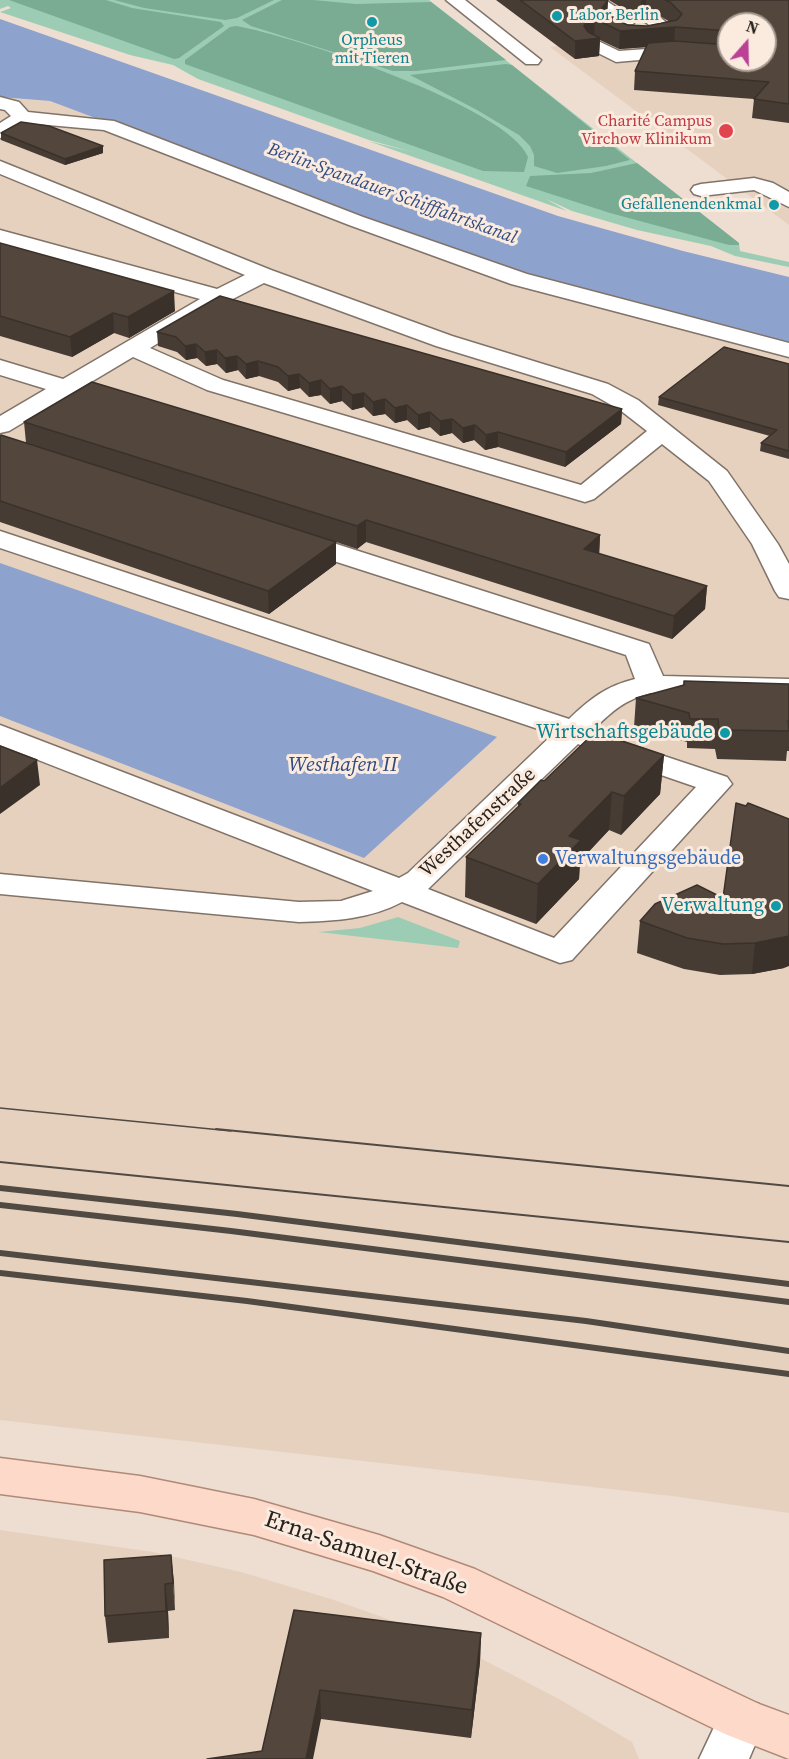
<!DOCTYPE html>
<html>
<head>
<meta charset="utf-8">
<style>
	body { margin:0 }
	#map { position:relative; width:789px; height:1759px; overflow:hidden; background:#edded1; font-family:"Source Serif 4",serif }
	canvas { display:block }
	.north { position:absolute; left:717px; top:12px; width:60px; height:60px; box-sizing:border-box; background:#faebde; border:2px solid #a69b91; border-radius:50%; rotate:20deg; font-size:16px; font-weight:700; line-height:24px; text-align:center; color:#27221d }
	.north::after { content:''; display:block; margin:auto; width:21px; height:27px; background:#ba4195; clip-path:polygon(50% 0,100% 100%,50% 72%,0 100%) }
</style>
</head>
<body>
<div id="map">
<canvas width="789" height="1759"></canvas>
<div class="north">N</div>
</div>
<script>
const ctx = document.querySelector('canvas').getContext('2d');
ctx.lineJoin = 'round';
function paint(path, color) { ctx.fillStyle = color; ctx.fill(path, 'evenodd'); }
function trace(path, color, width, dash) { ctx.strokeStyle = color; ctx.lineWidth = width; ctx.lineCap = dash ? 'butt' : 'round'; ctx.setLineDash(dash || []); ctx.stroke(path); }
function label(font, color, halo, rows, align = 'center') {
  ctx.font = font + ' "Source Serif 4",serif'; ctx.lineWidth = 6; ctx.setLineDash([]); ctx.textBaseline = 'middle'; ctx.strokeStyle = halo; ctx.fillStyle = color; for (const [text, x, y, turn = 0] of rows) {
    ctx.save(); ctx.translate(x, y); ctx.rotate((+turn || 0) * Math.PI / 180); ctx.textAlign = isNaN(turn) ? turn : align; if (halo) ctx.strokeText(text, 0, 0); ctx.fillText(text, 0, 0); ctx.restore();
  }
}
const built = new Path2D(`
	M606,0H789V225L550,47L656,32ZM729,24H765V60H729Z
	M0,97L50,101L345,212L789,345V1513L672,1496L0,1420Z
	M0,1530L153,1552L241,1572L331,1599L402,1624L478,1657L559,1699L632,1742L639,1759H0Z`);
const green = new Path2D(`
	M0,0H429L739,243L740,251L789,262V267L735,256L711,246L637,230L572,211L546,199L567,211L368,141L412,152L369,140L198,79L173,65L130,55L0,12L11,8L8,6L0,9Z
	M398,917L460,941L458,948L318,932L360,928Z`);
const forest = new Path2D(`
	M9,0H106L132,8L221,22L224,26L179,58L174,59Z
	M114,0H274L237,18L225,20L144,8Z
	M282,0H313L356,4L431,2L506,60L416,71H393L251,26L242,20Z
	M236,26C291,35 509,107 528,157L524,172L483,171L185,64V60L230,27Z
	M506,64L512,65L630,160L606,166L557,173L534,166V155L530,146L519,135L477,110L410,75Z
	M637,163L739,243V245H729L610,213L526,186L530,176L591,173Z`);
const water = new Path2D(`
	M0,19L558,216L683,251L789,277V345L552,284L345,212L50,101L0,97Z
	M0,563L497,737L364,858L0,716Z`);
const minor = new Path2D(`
	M446,0H465L541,60L538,64H526Z
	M585,0H605L636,20L633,24H621Z
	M651,14L657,15L678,32L675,36C663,39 646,45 634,42L631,38L634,34L655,30L642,19L645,15Z
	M594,39L619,51L674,47L729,51V60H734L729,61L674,57L616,62L588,48L585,44L588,40Z
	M0,97L19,102L28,112L114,121L363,217L527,274L789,343V357L511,284L349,225L104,130L26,123L7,136L0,138V123L11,116L5,110L0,109Z
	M0,161L271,270L452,336L608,384L638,400L727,471L778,544L789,564V599L779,597L775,591L752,544L709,481L662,444L594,499L585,502L207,390L133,357L9,431L0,433V416L46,389L0,375V360L63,379L200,299L0,243V230L217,289L245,275L0,174ZM264,283L436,346L592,394L620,410L647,431L581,485L223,380L150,348L227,302Z
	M754,178L773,183L789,192V207L754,190L701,196L694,194L691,190L694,186L701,184Z
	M0,531L569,719C590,699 606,686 635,679L626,655L284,545L280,539L284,533L293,531L302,533L649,644L663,676L789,679V697L651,693C626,699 612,711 594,729L625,743L727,777L732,784L572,960L560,963L402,902C370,919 335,921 299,922L0,894V874L299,902L341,901L373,891L0,745V725L399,878L408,873L553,734L0,548ZM578,744L603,755L696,787L554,938L428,889Z
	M742,1698L759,1704L766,1719L749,1759H699L725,1704Z`);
const major = new Path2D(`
	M0,1458L140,1476L254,1499L379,1535L475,1569L759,1704L789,1715V1759L725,1734L443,1597L373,1571L254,1535L140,1512L0,1494Z`);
const tramFar1 = new Path2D(`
	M0,1108L231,1131`);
const tram = new Path2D(`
	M216,1129L789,1186
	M0,1162L789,1242`);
const rail = new Path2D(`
	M0,1188L237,1214L789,1284
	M0,1205L231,1231L789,1302
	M0,1253L586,1321L789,1351
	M0,1273L247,1301L789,1374`);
const wall = new Path2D(`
	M496,0H608L607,12L618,21L628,25L647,26L670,22L655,13H645L640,19L609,0H789V123L752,118L754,99L634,90L635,71L647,47L619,49L600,40L599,56L575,59ZM729,24H765L729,60Z
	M1,133L103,153L65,165L1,140Z
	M0,243L175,311L129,338L114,333L72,357L0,336Z
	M157,332L622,409L621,424L565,467L498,447L485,450L474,440L463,443L452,433L440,436L430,427L418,430L407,420L395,423L385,414L373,416L364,407L352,410L342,401L330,404L321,395L309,397L300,388L288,391L278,382L259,376L246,379L238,370L226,373L217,364L206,366L197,358L186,360L177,352L158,346Z
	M789,364V459L760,451L761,443L770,436L658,405L659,397Z
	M24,422L600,535L599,554L707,586L705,609L672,639L366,542L357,549L336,542V564L269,614L0,522V436L26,443Z
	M684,681L789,684V751H787L786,761L717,759L715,749L687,748V742L634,727L636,698L683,686Z
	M664,755L660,794L621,835L609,830L580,861L579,879L536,924L465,897L466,857L518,807V803L544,781Z
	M723,898L784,968L752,974L720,975L684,969L637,953L640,921Z
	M171,1555L175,1610L168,1611L169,1638L108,1643L105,1616Z
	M294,1610L481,1633L480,1662L471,1738L321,1719L262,1751Z`);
const shadedWall = new Path2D(`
	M608,0L607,18L602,8Z
	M642,0H646L645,13L640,19L641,2Z
	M595,19L594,37L600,38L599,56L575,59V41L587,21Z
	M675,27L674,45L619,49L620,31Z
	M103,146V153L65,165V159Z
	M174,291L175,311L129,338L128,317Z
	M113,313L114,333L72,357L70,337Z
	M196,344L197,358L186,360L185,346Z
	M217,350V364L206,366L205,352Z
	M237,356L238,370L226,373L225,358Z
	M258,361L259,376L246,379V364Z
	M299,374L300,388L288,391V376Z
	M321,380V395L309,397V383Z
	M342,386V401L330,404V389Z
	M364,393V407L352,410V395Z
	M385,399V414L373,416V402Z
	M407,405V420L395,423V408Z
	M622,409L621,424L565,467L566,452Z
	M430,412V427L418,430V415Z
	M452,419V433L440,436V421Z
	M475,425L474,440L463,443V428Z
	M498,432V447L485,450L486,435Z
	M366,520V542L357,549V526Z
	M600,535L599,558L584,549Z
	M336,542V564L269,614L268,591Z
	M707,586L705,609L672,639L674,616Z
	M664,755L660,794L621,835L624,796Z
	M37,760L40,785L0,814V788Z
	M612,792L609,830L580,861L579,879L536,924L538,884L569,836Z
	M789,936V966L784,968L752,974L755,943Z
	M171,1555L174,1582L175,1610L173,1583Z
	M165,1584L168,1611L169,1638L166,1611Z
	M481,1633L480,1662L471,1738L472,1710Z
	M320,1690L321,1719L313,1759H306Z`);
const building = new Path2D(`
	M520,0H608L602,8L618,21L628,25L647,26L677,20L682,14L670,2L665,0H789V104L754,99L769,82L635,71L648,43L675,41L729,45V60H765V24H729V31L675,27L620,31L595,19L587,21L584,26L588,32L600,38L575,41Z
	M21,122L49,126L103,146L65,159L1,133Z
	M0,243L174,291L128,317L113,313L70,337L0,316Z
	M220,296L622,409L566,452L498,432L486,435L475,425L463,428L452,419L440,421L430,412L418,415L407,405L395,408L385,399L373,402L364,393L352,395L342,386L330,389L321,380L309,383L299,374L288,376L278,367L258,361L246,364L237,356L225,358L217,350L205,352L196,344L185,346L176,337L157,332Z
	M724,347L789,364V451L761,443L777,430L659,397Z
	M92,382L600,535L584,549L707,586L674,616L366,520L357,526L24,422Z
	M1,435L336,542L268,591L0,501V436Z
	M684,681L789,684V721H788L789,731L719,730L718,719H690L689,713L636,698L684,685Z
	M595,732L664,755L624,796L612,792L569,836L581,840L538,884L466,857L521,804L518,803L541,780L544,781Z
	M0,746L37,760L0,788Z
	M736,803L746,806L748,803L789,819V936L755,943L723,944L687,938L640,921L655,904L697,885L723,898Z
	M171,1555L173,1583L165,1584L166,1611L105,1616L104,1560Z
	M294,1610L481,1633L472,1710L320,1690L306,1759H207L262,1751Z`);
const markers = [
	[557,16,6,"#0f9aa8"],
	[372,22,6,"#0f9aa8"],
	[726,131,8,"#e0444e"],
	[774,205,6,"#0f9aa8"],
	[725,733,6,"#0f9aa8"],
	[543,859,6,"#3f7fe0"],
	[776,906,6,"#0f9aa8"]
];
const farCulturenames = [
	["Labor Berlin",569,16],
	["Orpheus",372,41,"center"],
	["mit Tieren",372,59,"center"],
	["Gefallenendenkmal",762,205,"right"]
];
const farHealthnames = [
	["Charité Campus",712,122],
	["Virchow Klinikum",712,140]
];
const farWaternames = [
	["Berlin-Spandauer Schifffahrtskanal",392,194,20]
];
const cultureNames = [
	["Wirtschaftsgebäude",713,733],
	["Verwaltung",764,906]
];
const streetNames = [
	["Westhafenstraße",478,823,-43]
];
const shopNames = [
	["Verwaltungsgebäude",555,859]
];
const waterNames = [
	["Westhafen II",343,766]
];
const nearStreetnames = [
	["Erna-Samuel-Straße",366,1554,19]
];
paint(built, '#e6d1bf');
paint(green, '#9ccdb4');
paint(forest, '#79ac93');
paint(water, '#8da3cd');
trace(minor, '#817368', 3);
trace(major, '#b18977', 3);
paint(minor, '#fff');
paint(major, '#fdd9ca');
trace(tramFar1, '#514a43', 1.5);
trace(tram, '#514a43', 2);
trace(rail, '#514a43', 6);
paint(wall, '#473c34');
paint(shadedWall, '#3a312a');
paint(building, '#53463c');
trace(building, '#3a312a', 1.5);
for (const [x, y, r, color] of markers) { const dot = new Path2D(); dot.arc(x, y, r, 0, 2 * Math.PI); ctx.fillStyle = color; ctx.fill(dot); trace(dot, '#faebde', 2); }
label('16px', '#0d838f', '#faebde', farCulturenames, 'left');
label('16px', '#be3a42', '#faebde', farHealthnames, 'right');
label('italic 18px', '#314b81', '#faebde', farWaternames);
label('20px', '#0d838f', '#faebde', cultureNames, 'right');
label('20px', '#27221d', '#faebde', streetNames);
label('20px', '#366cbe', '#faebde', shopNames, 'left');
label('italic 21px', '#314b81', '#faebde', waterNames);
label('24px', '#27221d', '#faebde', nearStreetnames);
</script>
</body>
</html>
